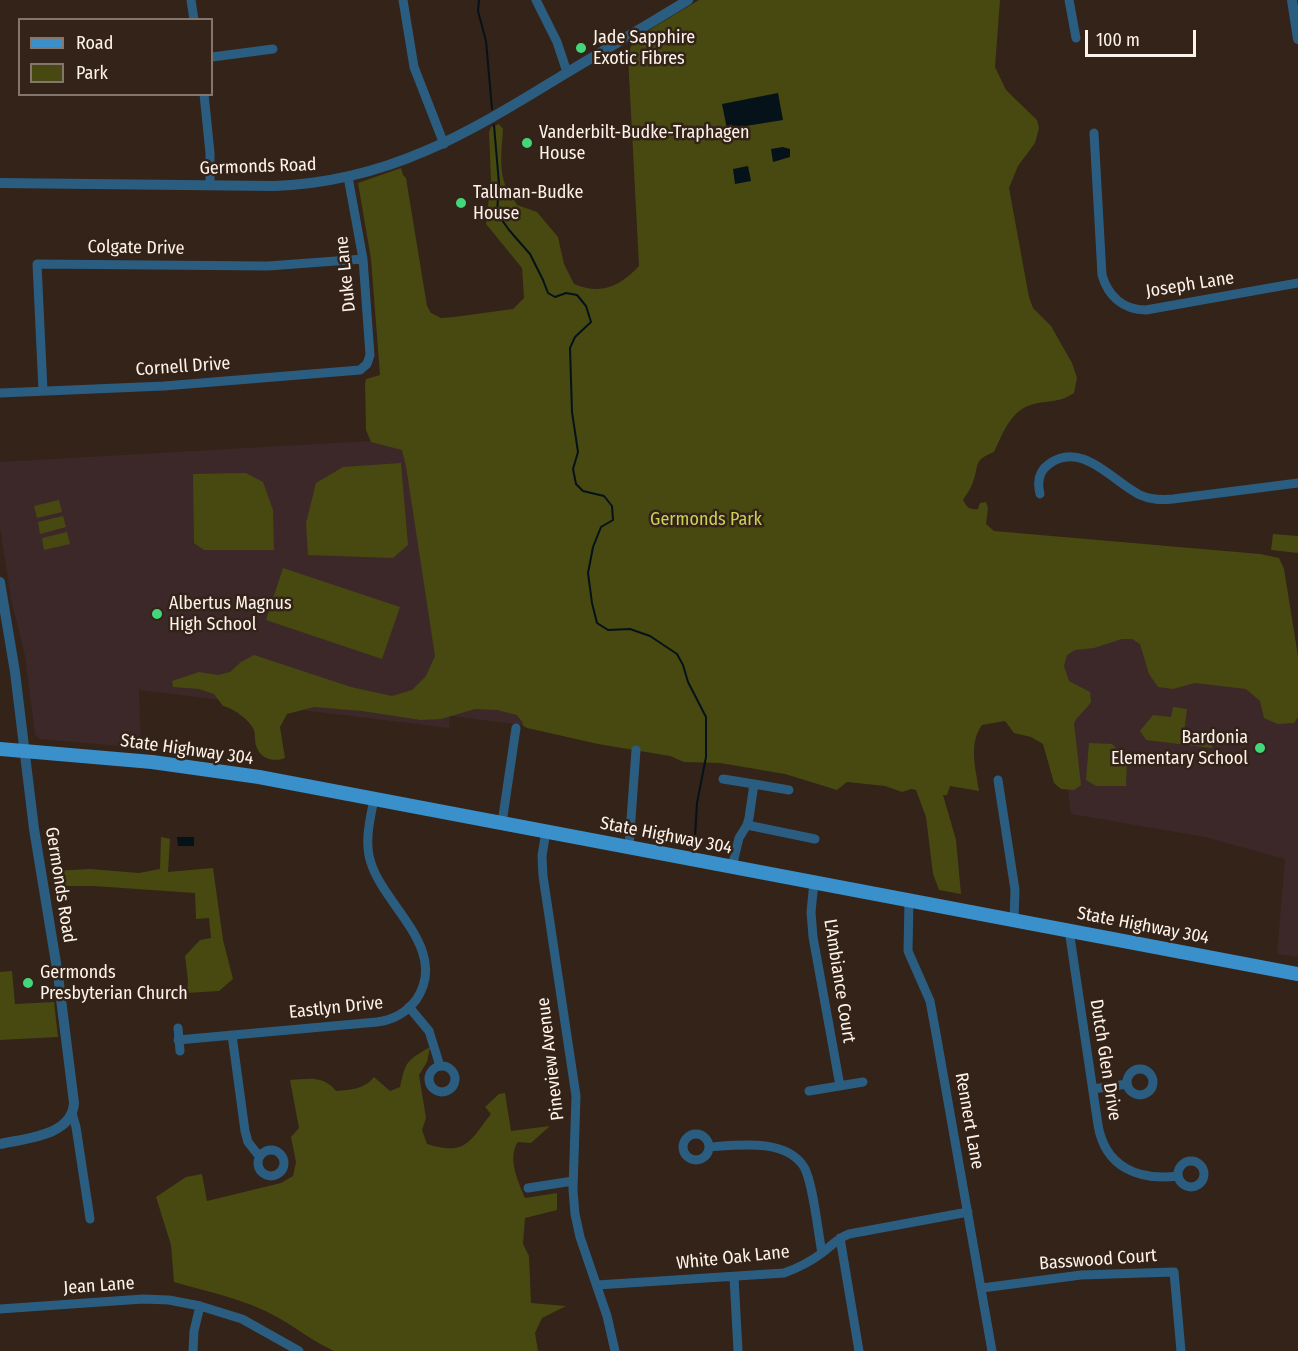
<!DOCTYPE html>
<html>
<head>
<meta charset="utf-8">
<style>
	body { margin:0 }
	#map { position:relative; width:1298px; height:1351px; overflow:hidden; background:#332318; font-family:"Fira Sans Condensed",sans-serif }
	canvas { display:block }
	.legend { position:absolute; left:18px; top:18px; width:195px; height:78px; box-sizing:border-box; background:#332318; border:2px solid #84766c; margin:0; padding:8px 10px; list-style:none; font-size:18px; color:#fef3eb }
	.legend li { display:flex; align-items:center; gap:12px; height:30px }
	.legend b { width:30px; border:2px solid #84766c }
	.scale { position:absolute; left:1085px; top:30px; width:111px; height:27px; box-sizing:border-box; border:3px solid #fef3eb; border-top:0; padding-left:8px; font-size:18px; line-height:21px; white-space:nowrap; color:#fef3eb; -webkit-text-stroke:4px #332318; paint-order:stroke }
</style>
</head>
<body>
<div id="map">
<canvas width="1298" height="1351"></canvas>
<ul class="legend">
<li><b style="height:8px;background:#3a90ca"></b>Road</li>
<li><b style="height:16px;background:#474911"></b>Park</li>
</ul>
<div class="scale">100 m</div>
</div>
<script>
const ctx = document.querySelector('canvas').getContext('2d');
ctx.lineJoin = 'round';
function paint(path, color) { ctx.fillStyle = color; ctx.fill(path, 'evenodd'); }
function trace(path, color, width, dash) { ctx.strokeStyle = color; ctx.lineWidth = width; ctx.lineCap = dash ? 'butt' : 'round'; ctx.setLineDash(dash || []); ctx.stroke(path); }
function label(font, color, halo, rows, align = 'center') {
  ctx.font = font + ' "Fira Sans Condensed",sans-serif'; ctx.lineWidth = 5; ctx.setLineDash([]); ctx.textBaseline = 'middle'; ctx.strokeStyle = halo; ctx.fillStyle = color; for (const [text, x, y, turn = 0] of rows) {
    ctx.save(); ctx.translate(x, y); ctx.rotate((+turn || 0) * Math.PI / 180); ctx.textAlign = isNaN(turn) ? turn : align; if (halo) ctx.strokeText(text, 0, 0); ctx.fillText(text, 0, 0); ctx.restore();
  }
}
const education = new Path2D(`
	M405,439L526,705L522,725L450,716L449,728L139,690L141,748L40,739L35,735L25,656L11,599L0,528V462Z
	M1037,538L1298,704V957L1277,954L1285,859L1205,837L1071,814Z`);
const green = new Path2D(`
	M699,0H1000L995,67L1006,90L1037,120L1039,128L1035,143L1018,166L1009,188L1029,297L1033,308L1051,326L1072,363L1077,378L1074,393C1058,403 1052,400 1034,404C1011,409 1003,433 994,452C972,461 980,464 973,482C971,489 966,495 963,500C967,507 969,510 978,509L980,503L986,502L988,508L986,524L994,531L1260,554L1279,558L1284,569L1298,656V717L1294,723L1278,724L1264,718L1260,701L1246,689L1195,683L1173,689L1158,687L1149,674L1140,644L1132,639H1122L1094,648L1075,650L1067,655L1064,666L1069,681L1090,692L1091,702C1086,710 1078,715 1074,723L1081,785L1074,790L1061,789L1054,783L1043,744L1031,737L1014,733L1005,721L982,725C968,744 976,769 979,791L950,786L947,795H943L956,840L961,894L939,890L933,874L926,817L916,790L911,789L902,792L885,786L847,782L837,790L785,774L720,763L684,762L670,756L598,744L527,728L522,725L523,723L517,715L497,710L475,709L441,719L421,720L362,711L314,707L287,714L280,727L285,758C275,762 262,760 257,748C254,742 256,734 253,728C248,719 233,708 223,706L214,694L199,689L173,687L172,681L199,672L218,675L230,672L241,662L254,655L351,687L392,696L412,690L426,676L435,656L406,466L402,450L371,442L366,430L365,384L366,379L380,375L371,259L358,183L401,168L403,175L406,178L427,306L431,313L441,318L454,317L513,309L524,298L522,268L486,224L491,180L489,132L491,127L499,124L503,129C502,148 498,171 507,189C510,195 514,199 517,205L537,212L558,237L564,264L574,284C601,295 619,287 639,266L628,56L631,46L636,43V38Z
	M401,463L408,545L393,558L308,555L306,523L316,483L343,467Z
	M246,473L263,482L273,510L274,550H204L194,543L193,474Z
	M59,500L62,512L37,518L34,506Z
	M63,516L66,527L40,534L38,522Z
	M67,532L70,544L44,550L42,538Z
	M1273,534L1298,536V553L1271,550Z
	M283,568L400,607L382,659L266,620Z
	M1173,707L1187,709L1184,732L1214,737L1212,748L1146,740L1140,731L1153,715L1171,717Z
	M1089,743L1112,744L1127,759L1126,786H1096L1086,780Z
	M161,837L170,839L168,872L213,868L223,940L233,979L219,991L187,993L188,981L185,956L200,940L211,938L209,918L196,919L195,893L93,886H55L52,871L90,869L139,873L160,869Z
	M12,971L15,1004L54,1002L58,1037L0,1040V972Z
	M430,1047L427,1062L419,1075L426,1118L422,1130L427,1144C466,1156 469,1142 491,1114L485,1107L499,1094L505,1093L511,1131L550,1126L531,1143L518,1142C507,1158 518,1181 525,1198L557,1193V1210L525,1218L523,1244L529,1256L531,1303L566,1306L542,1318L535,1333L538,1351H334C312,1341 297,1328 277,1317C245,1299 209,1292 174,1282L171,1245L156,1197L186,1177L202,1174L207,1201L281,1183L293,1176L296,1162L291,1137L299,1128L290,1080C308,1079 323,1075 336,1091C350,1090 365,1089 374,1077L390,1091L400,1087C406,1061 406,1061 430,1047Z`);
const water = new Path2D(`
	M778,93L783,120L727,129L722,104Z
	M783,147L790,149V157L773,162L771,149Z
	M748,166L751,181L735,184L733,169Z
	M177,837H194V846H178Z`);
const stream = new Path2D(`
	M479,0L478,11L486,41L492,109
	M494,125L499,184L497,213L509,230L530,254L543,280L548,293L555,297L566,293L577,295L586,306L591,322L575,337L570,348L572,412L578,452L573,469L576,484L583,491L604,496L612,506L613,520L601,527L593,547L588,573L592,603L597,623L608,630L630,629L650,636L677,654L683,665L688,682L706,717V757L697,803L695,837`);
const minor = new Path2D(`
	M191,0L194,20
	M403,0L414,67L444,144
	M536,0L557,42L567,72
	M1069,0L1076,38
	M212,57L273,49
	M204,94L210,153V185
	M1094,133L1102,275C1108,296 1123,310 1146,310L1298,283
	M43,391L37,264L268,266L363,259
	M0,393L164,386L360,370L367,364L370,355L363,259L348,177
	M1040,494C1037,482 1039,471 1049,464C1082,440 1113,482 1140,495C1151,500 1161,500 1173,499L1298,483
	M723,779L754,784
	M998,780L1015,890L1014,920
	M502,823L516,728
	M747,825L815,839
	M546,831L542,856L543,876L576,1096L573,1190L575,1214L580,1237L607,1316L615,1351
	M629,847L636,750
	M732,867L739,838L747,825L749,818L754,784L789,790
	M814,882L811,912L813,937L840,1086
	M909,900L908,951L930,1001L935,1028L992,1351
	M1069,930L1098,1125C1105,1167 1138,1181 1178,1176
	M409,1007L429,1031L440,1066
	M178,1028L180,1051
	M232,1035L245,1131L248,1142L259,1156
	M178,1040L377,1022C393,1020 406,1013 416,1000C450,950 385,907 371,863C364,843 370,819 374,799
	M429 1079a13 13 0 1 1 26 0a13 13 0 1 1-26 0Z
	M1127 1082a13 13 0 1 1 26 0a13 13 0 1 1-26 0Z
	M1093,1089L1127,1084
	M809,1091L863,1082
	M72,1113L76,1127L90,1219
	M683 1147a13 13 0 1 1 26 0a13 13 0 1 1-26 0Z
	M709,1147C737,1145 786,1138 804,1167C813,1182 818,1233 822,1253
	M258 1163a13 13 0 1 1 26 0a13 13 0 1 1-26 0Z
	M1178 1174a13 13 0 1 1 26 0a13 13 0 1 1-26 0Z
	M528,1188L573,1181
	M840,1238L859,1351
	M734,1277L738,1351
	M597,1285L784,1273C798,1268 810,1262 822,1253C831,1246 838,1238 849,1234L968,1212
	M982,1288L1081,1275L1174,1272L1181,1351
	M0,1309L143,1299L169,1300L200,1306L242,1319L299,1351
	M193,1351L194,1331L200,1306`);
const tertiary = new Path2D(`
	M1292,0L1298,39
	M0,183L274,186C389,182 468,133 563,75C604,50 646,26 688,0
	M0,582L15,672L34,829L58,975L74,1103C72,1136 26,1138 0,1144`);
const primary = new Path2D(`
	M0,749L152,762L259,777L1298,974`);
const markers = [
	[581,48,6,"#43d77b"],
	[527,143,6,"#43d77b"],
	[461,203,6,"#43d77b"],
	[157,614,6,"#43d77b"],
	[1260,748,6,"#43d77b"],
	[28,983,6,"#43d77b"]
];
const poiNames = [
	["Jade Sapphire",593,38],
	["Exotic Fibres",593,59],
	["Vanderbilt-Budke-Traphagen",539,133],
	["House",539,154],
	["Tallman-Budke",473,193],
	["House",473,214],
	["Albertus Magnus",169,604],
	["High School",169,625],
	["Bardonia",1248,738,"right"],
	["Elementary School",1248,759,"right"],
	["Germonds",40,973],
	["Presbyterian Church",40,994]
];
const streetNames = [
	["Germonds Road",258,167,-2],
	["Colgate Drive",136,248,1],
	["Duke Lane",346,274,-96],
	["Joseph Lane",1190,285,-9],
	["Cornell Drive",183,367,-4],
	["State Highway 304",187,750,8],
	["State Highway 304",666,836,11],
	["Germonds Road",60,885,81],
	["State Highway 304",1143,926,11],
	["L'Ambiance Court",839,981,81],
	["Eastlyn Drive",336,1008,-6],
	["Pineview Avenue",551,1059,-97],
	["Dutch Glen Drive",1105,1060,81],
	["Rennert Lane",969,1121,80],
	["White Oak Lane",733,1258,-6],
	["Basswood Court",1098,1260,-4],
	["Jean Lane",99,1286,-4]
];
const parkNames = [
	["Germonds Park",706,520]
];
paint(education, '#3c2829');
paint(green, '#474911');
paint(water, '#051219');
trace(stream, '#051219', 2);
trace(minor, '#2b5d81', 9);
trace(tertiary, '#2b5d81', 10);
trace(primary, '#3a90ca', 14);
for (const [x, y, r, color] of markers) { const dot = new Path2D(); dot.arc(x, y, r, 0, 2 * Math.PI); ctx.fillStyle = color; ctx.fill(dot); trace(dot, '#332318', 2); }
label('18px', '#fef3eb', '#332318', poiNames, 'left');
label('18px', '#fef3eb', '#332318', streetNames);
label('18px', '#ccd155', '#332318', parkNames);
</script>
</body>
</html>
